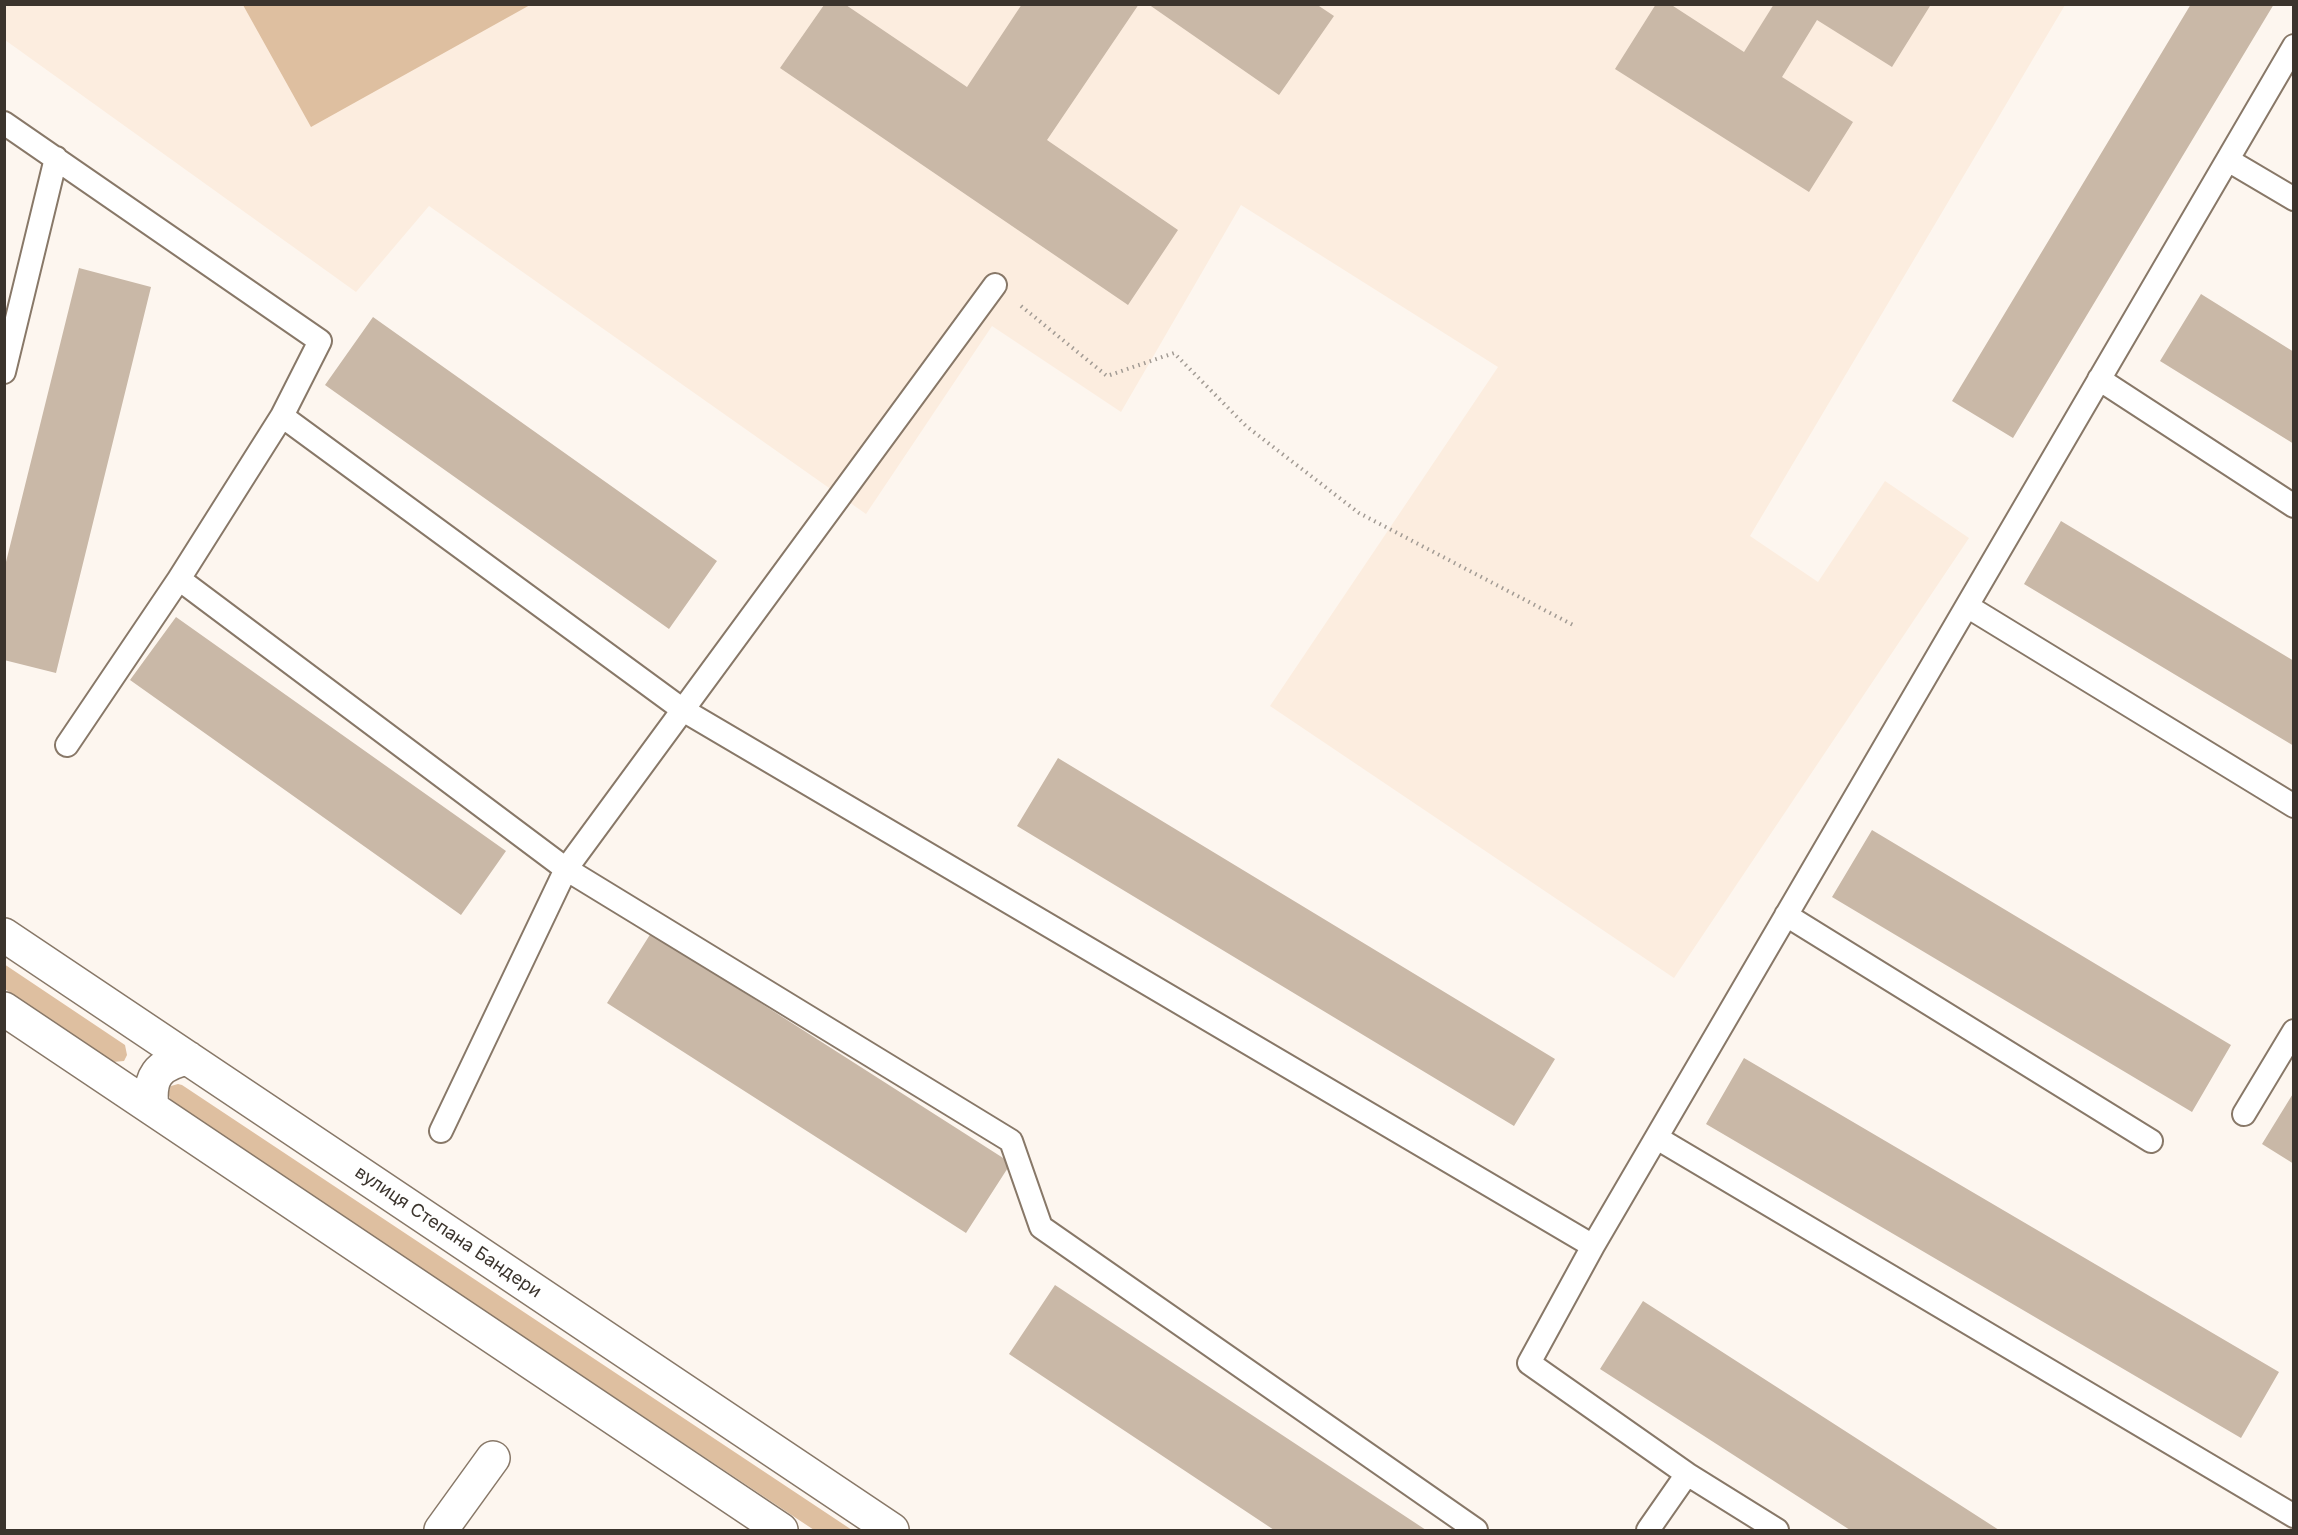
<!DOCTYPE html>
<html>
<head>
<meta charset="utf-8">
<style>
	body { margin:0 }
	#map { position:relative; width:2298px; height:1535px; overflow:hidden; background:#fdf6ef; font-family:Inter,sans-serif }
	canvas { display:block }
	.frame { position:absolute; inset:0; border:6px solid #3b342d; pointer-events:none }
</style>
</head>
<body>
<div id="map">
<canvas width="2298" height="1535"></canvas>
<div class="frame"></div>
</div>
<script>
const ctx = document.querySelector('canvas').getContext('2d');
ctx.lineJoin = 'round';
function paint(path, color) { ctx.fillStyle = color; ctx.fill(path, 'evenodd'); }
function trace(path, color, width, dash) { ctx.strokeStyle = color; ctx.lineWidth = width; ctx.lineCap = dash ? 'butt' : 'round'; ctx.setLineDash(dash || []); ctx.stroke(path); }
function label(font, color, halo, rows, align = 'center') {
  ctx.font = font + ' Inter,sans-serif'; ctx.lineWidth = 4.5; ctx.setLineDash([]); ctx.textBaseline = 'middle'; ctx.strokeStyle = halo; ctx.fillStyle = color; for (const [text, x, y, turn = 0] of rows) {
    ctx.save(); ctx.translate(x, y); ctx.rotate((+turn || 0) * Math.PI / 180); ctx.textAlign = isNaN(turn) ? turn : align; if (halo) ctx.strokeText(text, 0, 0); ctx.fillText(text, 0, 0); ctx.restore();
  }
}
const built = new Path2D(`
	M5,4L2065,5L1750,536L1818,582L1885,481L1969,538L1674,978L1270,706L1498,367L1241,205L1121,412L992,326L866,514L429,206L356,292L5,40Z`);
const green = new Path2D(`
	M243,5H530L311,127Z
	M4,964L125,1045L127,1055L124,1061L113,1062L5,989Z
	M178,1084L182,1085L852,1530H814L171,1102L168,1092L171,1086Z`);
const building = new Path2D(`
	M1022,4H1139L1047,140L1178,230L1128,305L780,68L824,5H846L967,87Z
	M1148,4H1316L1334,16L1279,95Z
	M1656,4H1670L1744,52L1774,4H1927L1930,6L1892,67L1817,20L1782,77L1853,122L1809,192L1615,69Z
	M2191,4H2274L2013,438L1952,401Z
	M79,268L151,287L56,673L4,660V570Z
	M2201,294L2294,352V444L2160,361Z
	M373,317L717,561L669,629L325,385Z
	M2061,521L2294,661V746L2024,584Z
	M176,617L506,851L461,915L130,680Z
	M1058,758L1555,1059L1514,1126L1017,826Z
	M1872,830L2231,1045L2192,1112L1832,897Z
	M651,933L1011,1163L966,1233L607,1003Z
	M1744,1058L2279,1372L2241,1438L1706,1124Z
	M2294,1092V1164L2262,1144Z
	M1055,1285L1426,1530H1274L1009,1354Z
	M1643,1301L1999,1530H1850L1600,1369Z`);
const path = new Path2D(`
	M1021,306L1107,376L1174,353L1246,426L1359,513L1573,625`);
const service = new Path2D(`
	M4,123L320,341L282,416
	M2228,160L2294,199
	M4,372L56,158
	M2099,379L2294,506
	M179,579L282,416L683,710L1593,1246
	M1967,606L2294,806
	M67,745L179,579L566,869L1011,1141L1041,1227L1476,1530
	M1786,915L2151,1141
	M2244,1114L2294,1031
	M441,1131L566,869L995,285
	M1657,1138L2294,1516
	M1687,1474L1777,1530
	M1648,1530L1687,1474L1529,1363L1593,1246L2294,46`);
const minor = new Path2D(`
	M4,935L892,1530
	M4,1009L781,1530
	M152,1108C148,1077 158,1064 188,1058
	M441,1530L493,1458`);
const streetNames = [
	["вулиця Степана Бандери",448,1232,34]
];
paint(built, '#fceddf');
paint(green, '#debfa0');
paint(building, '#c9b8a7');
trace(service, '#887868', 26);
trace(minor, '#887868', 36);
trace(path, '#a29b94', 4, [1.5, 4.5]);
trace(service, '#fff', 22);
trace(minor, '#fff', 33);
label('18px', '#3b342d', '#fff', streetNames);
</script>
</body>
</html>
